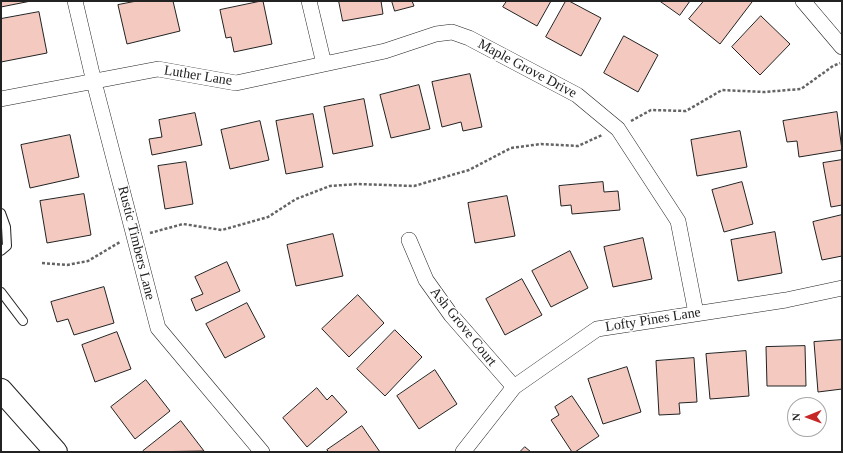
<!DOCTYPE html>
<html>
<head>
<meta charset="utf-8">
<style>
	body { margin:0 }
	#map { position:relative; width:843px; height:453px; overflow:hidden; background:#fff; font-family:Georgia,serif }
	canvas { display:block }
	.frame { position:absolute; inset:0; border:2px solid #222; pointer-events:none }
	.north { position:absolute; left:787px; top:397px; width:40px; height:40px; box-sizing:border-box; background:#fff; border:1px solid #a7a7a7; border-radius:50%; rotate:269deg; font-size:11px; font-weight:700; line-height:16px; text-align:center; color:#222 }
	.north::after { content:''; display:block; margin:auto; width:14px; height:18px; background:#c62828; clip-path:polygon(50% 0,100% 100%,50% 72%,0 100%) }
</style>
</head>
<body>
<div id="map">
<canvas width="843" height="453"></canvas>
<div class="frame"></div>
<div class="north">N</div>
</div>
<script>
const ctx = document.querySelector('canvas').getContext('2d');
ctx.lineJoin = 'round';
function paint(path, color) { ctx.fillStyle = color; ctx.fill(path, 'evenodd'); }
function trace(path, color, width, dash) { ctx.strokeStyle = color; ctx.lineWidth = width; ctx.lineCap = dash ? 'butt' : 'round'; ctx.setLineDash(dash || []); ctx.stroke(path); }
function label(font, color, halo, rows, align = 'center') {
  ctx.font = font + ' Georgia,serif'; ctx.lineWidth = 3; ctx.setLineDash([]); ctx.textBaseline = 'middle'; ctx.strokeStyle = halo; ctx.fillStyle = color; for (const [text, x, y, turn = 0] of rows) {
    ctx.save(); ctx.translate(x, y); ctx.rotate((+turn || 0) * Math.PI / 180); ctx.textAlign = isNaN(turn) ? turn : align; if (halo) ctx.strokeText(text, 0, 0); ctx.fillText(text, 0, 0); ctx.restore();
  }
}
const building = new Path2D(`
	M1,1H31L1,7Z
	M137,1H173L180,31L127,44L118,5Z
	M263,1L272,44L234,52L231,37L226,38L220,10Z
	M339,1H381L383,14L343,21Z
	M392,1H412L414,6L395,11Z
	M507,1H551L537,26L503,7Z
	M566,1H569L601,18L581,56L546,37Z
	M660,1H690L680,15Z
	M704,1H751L752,2L720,44L689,19Z
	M39,12L47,53L1,62V19Z
	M761,16L790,44L760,75L732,47Z
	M624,36L658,55L638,92L604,73Z
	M470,74L482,127L463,131L461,122L442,127L432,82Z
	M419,85L430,129L391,138L380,95Z
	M364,99L373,146L333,154L324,107Z
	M837,112L842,150L799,157L797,141L787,142L783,121Z
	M195,113L202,145L152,155L149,139L162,137L159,120Z
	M313,114L323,167L286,174L276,121Z
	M260,121L269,160L230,169L221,130Z
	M740,131L747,167L697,176L691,140Z
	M70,135L79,177L30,188L21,145Z
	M842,160V205L831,207L823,163Z
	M186,162L193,204L165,209L158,166Z
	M603,182L604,192L618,191L620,210L572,214L571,205L561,206L559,186Z
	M742,182L753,224L724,232L712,190Z
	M84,194L91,235L47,243L40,201Z
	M507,196L515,236L475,243L468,203Z
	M842,215V256L822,260L813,222Z
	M775,232L782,273L738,281L731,240Z
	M333,234L343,276L296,286L287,245Z
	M643,238L652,279L613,287L604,247Z
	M570,251L588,288L551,307L532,271Z
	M227,262L240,291L196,311L191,299L203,294L195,277Z
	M522,279L542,315L505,335L486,299Z
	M104,287L114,323L74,335L68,319L57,322L51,302Z
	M358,295L384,323L349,357L322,329Z
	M247,303L265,337L225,358L206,324Z
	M395,330L422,357L385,396L357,369Z
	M117,332L131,369L95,382L82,345Z
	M842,340V389L818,392L814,342Z
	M805,346L806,386H767L766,347Z
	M746,351L749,396L710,399L706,354Z
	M694,358L697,402L679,403L680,414L659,415L656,361Z
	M627,367L641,412L603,424L588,379Z
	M435,370L457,404L419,429L397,396Z
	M146,380L170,411L135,439L111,407Z
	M317,388L327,400L332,395L347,412L307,447L283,418Z
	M572,396L599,436L575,452H572L551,420L559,415L555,407Z
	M181,421L204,451L143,452V451Z
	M362,426L380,452H329L327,450Z
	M525,447L531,452H520Z`);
const path = new Path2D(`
	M631,121L651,110L686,111L722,90L764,92L801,89L833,66L840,63
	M150,233L183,224L222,230L268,217L296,199L330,186L358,184L414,186L469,170L511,148L541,144L578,146L602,135
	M42,263L67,265L88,261L120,242`);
const service = new Path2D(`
	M1,213L6,227L7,246L1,251
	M1,292L23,321`);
const minor = new Path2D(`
	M75,1L94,82L158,328L262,452
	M309,1L324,64
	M803,1L842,47
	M1,99L158,69L236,83L385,51L436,34L452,32L469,38L577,95L618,129L678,221L696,313
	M409,240L426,280L451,315L514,387
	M463,452L514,387L597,329L786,300L842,288`);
const primary = new Path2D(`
	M1,390L56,452`);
const streetNames = [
	["Maple Grove Drive",527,69,28],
	["Luther Lane",198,76,9],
	["Rustic Timbers Lane",136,243,76],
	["Lofty Pines Lane",653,320,-9],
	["Ash Grove Court",463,327,51]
];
paint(building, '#f3c9c0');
trace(building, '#222', 1);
trace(service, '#222', 10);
trace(minor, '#222', 16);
trace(primary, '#222', 24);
trace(path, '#646464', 2.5, [3, 2]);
trace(service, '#fff', 8);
trace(minor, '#fff', 15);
trace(primary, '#fff', 22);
label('14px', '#222', '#fff', streetNames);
</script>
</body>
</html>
